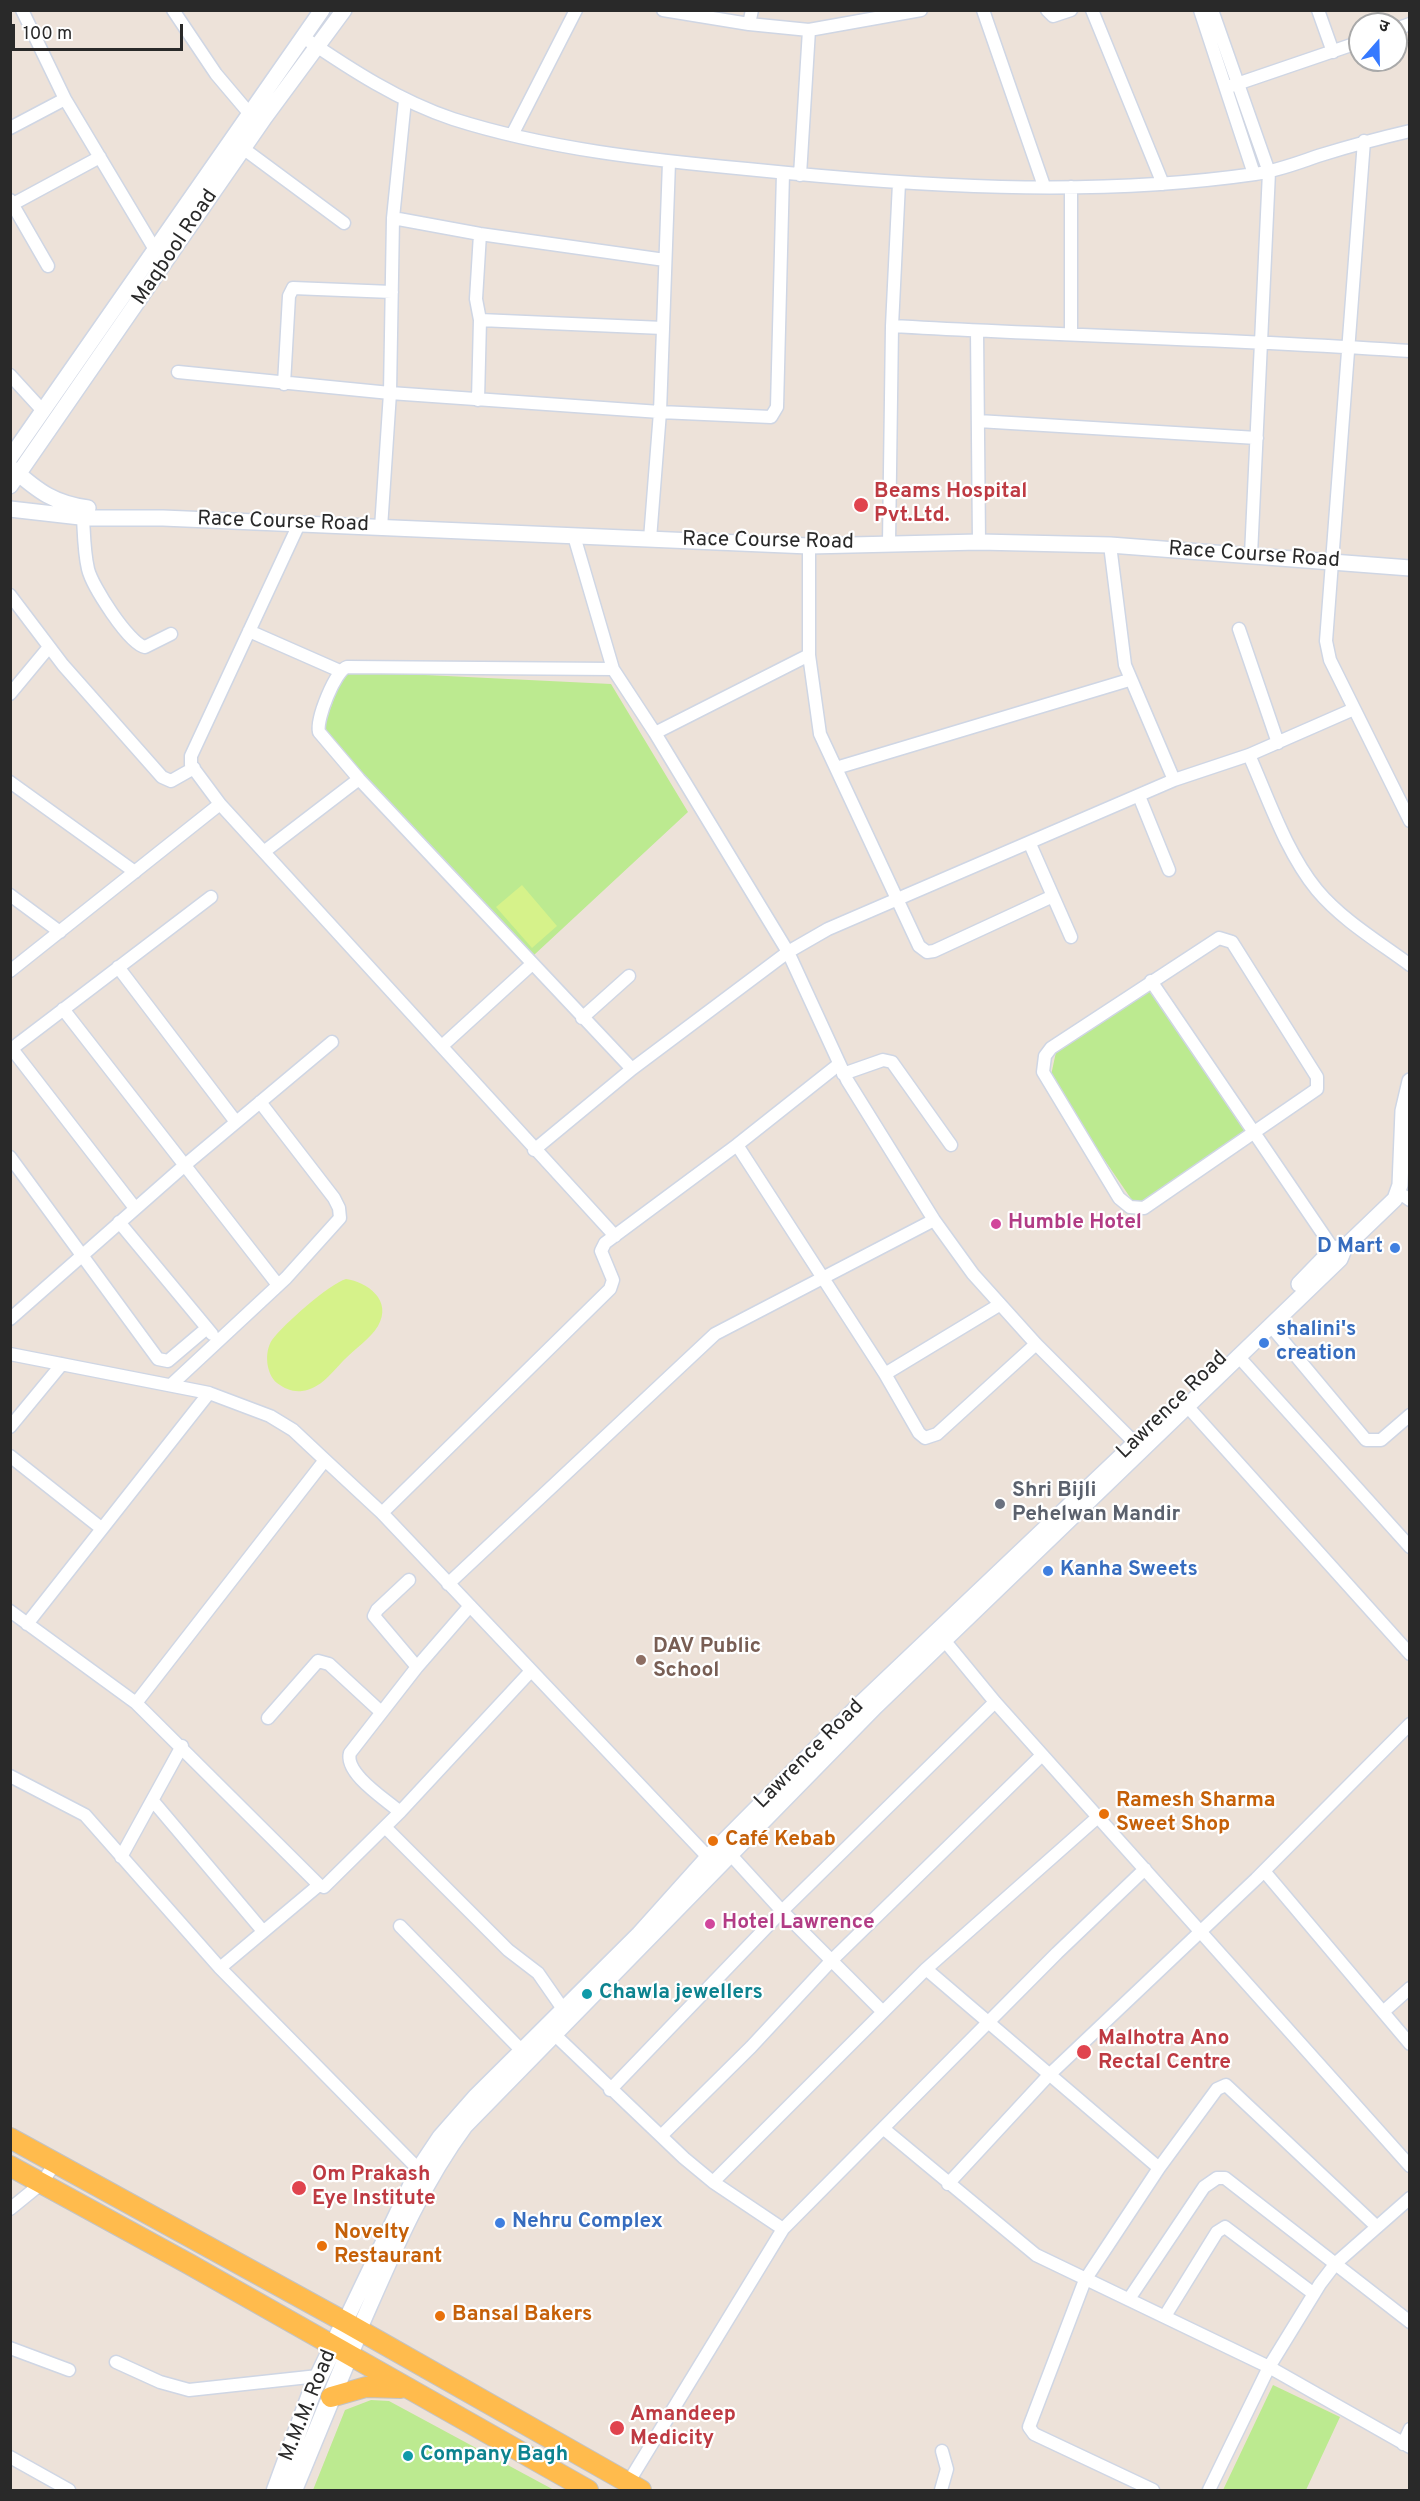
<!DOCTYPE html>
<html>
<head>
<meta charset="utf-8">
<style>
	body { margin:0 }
	#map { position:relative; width:1420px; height:2501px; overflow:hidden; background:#ede2d9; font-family:Overpass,"Noto Sans Devanagari",sans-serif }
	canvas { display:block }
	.frame { position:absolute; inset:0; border:12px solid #292929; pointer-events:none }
	.north { position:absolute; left:1348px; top:12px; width:60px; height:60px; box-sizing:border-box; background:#fff; border:2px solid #a9a9a9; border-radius:50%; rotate:20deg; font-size:16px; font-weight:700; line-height:24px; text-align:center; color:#292929 }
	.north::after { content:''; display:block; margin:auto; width:21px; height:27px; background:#3579ff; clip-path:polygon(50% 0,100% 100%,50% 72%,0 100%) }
	.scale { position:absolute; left:12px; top:24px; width:171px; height:27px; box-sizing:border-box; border:3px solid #292929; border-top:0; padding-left:8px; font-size:18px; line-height:21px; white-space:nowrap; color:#292929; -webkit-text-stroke:4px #fff; paint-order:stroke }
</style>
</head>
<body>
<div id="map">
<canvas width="1420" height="2501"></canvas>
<div class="frame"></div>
<div class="north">उ</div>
<div class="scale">100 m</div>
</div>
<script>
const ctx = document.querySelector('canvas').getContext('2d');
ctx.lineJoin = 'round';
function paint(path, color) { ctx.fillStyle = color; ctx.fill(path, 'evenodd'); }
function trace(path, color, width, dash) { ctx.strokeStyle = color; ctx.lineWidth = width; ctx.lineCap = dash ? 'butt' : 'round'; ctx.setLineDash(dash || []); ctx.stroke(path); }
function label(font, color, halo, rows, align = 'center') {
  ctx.font = font + ' Overpass,sans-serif'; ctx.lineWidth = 4.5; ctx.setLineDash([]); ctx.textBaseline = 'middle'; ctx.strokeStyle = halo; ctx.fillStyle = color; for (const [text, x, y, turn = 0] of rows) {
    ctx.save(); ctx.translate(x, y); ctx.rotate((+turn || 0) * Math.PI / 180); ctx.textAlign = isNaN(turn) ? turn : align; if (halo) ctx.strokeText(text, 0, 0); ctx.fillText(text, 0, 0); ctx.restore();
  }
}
const green = new Path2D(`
	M344,671L611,684L688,812L534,955L322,732Z
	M1149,989L1246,1130L1136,1206L1050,1080L1056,1052Z
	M1273,2385L1340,2417L1306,2490H1223Z
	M371,2400L389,2401L554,2490H313L345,2410Z`);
const pitch = new Path2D(`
	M522,885L557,926L532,948L496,907Z
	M346,1279C367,1282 393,1300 378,1326C371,1338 355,1349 345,1359C333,1371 321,1389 302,1391C293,1392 285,1389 277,1383C266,1374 264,1352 272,1340C283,1325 329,1284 346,1279Z`);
const minor = new Path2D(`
	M22,10L65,99L154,248
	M173,10L216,74L249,113
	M663,10L749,24L809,30L921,10
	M983,10L1044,186
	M1047,10L1053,16L1071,10
	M1092,10L1163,184
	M1200,10L1254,174
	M1212,10L1269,172L1251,555
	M1318,10L1333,52
	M749,24L752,10
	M1396,29L1410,24
	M303,37C350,69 399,101 453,119C547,149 649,160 747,169C914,186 1088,198 1255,174C1278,171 1300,162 1321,155C1350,146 1380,138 1410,131
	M1231,86L1360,42
	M10,128L65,99
	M512,135L576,10
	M1364,141L1326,641L1330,660L1410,821
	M244,149L344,223
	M800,175L809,30
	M10,200L48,266
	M13,204L100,157
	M393,218L480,234L665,260
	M480,234L476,299L480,320L663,328
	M892,326C1064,336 1237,339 1410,351
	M977,331L979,542
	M1071,333V187
	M178,372L390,393L660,412L771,417L777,407L783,173
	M10,375L43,411
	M284,384L289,296L293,288L392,292
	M478,400L480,320
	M978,421L1257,438
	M83,517C84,534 84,552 88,569C92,586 129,644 145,647L171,634
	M381,528L390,393L393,218L405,100
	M574,536L613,669L655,733L788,952L847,1080L934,1220L973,1274L1036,1344L1135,1443
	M650,539L660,412L669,162
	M889,543L892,326L899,183
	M1110,545L1125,665L1174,780
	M809,546V655L820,734L919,946L927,952L934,951L1053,896
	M10,595L63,665L162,777L171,781L194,768
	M1239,629L1278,743
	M249,631L340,671
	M613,669L347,667C335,671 316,719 319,732L359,779L632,1069
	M10,694L49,647
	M655,733L809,655
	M1249,755C1269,800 1286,852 1317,890C1342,920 1379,942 1410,965
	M836,768L1129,680
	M10,782L135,872
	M1139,796L1169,870
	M220,804L615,1236
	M1030,844L1071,937
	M265,851L359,779
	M10,895L60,932
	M1219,938L1232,942L1317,1077V1089L1144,1208L1130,1207L1119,1198L1043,1072L1045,1056L1051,1048Z
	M118,967L236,1122
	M10,971L220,804L191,765V756L299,524
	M1151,981L1338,1256
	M63,1009L278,1285
	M582,1018L629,976
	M442,1046L532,964
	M12,1049L135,1208
	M10,1050L211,897
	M843,1074L883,1060L892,1062L951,1145
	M737,1145L885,1374L919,1433L925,1438L937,1434L1036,1344
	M534,1150L632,1069L788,952L828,929L1174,780L1249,755L1354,709
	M10,1157L158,1359L168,1361L207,1328
	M1398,1192L1410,1200
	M119,1222L212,1334
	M10,1319L185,1165L332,1042
	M1270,1325L1366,1440H1381L1410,1415
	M10,1354L209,1393L270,1416L293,1430L325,1460L382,1513L708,1857
	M1238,1356L1410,1547
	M885,1374L999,1305
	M171,1385L286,1278L340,1218L339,1208L334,1198L260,1102
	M1187,1406L1410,1654
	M10,1427L62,1364
	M10,1456L101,1528
	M382,1513L610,1289L613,1280L601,1251L605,1243L737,1145L838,1065
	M409,1580L377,1610L374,1616L417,1667
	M448,1584L715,1334L934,1220
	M10,1611L136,1703L319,1885L324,1887L400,1812L530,1672
	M27,1624L209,1393
	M944,1640L995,1702L1410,2166
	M136,1703L325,1460
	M268,1718L318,1661L329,1664L381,1712
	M10,1776L85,1815L220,1968L430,2181
	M153,1801L262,1930
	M400,1812C385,1799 344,1773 350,1753L417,1667L469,1607
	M385,1827L508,1950L538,1973L563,2009
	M730,1854L782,1911L883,2012
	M121,1857L182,1746
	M1264,1871L1410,2044
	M400,1926L527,2056
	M220,1968L319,1885
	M926,1969L1159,2168L1085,2280L1029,2427L1034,2434L1153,2490
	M1383,2012L1410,1988
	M555,2035L684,2158L713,2182L783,2229
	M610,2090L782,1911L995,1702
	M884,2129L1036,2255L1269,2367L1410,2447
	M661,2136L751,2047L831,1961L1042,1755
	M1159,2168L1217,2089L1226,2085L1376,2226
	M713,2182L926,1969L1099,1816
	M948,2184L1048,2076L1256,1879L1410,1724
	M10,2209L42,2183L55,2163
	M1129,2299L1204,2187L1217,2178H1225L1410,2322
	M1165,2316L1217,2232L1225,2227L1314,2294
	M10,2348L69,2370
	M116,2362L160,2382L189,2390L318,2376
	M1403,2444L1410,2429
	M10,2457L69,2490
	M628,2483L783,2229L1057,1953L1145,1869
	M941,2490L947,2469L942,2451
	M1209,2490L1269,2367L1320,2284L1336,2263L1410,2198`);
const tertiary = new Path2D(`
	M10,458L322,10
	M13,469C39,492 54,503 88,508
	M10,486L265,117L344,10
	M10,509L89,518H163L809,546L979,542L1110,545L1410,568
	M1299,1284L1333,1249L1345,1247
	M345,2322L418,2170L440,2137L476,2096L639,1934L708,1857L858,1706L1155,1424
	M359,2330C390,2260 419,2188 465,2126L876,1706L1340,1259L1345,1247L1395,1199L1400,1185L1403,1111L1410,1081`);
const secondary = new Path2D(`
	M276,2490L313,2389L345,2322
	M293,2490L359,2330`);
const primary = new Path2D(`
	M10,2138L345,2322L641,2490
	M10,2166L189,2264L588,2490
	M331,2397L366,2387L401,2388`);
const markers = [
	[861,505,8,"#e0444e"],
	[996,1224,6,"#d1479c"],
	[1395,1248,6,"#3f7fe0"],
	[1264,1343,6,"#3f7fe0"],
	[1000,1504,6,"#6b7280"],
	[1048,1571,6,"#3f7fe0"],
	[641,1660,6,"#8d6e63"],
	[1104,1814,6,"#e8710a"],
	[713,1841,6,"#e8710a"],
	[710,1924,6,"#d1479c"],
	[587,1994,6,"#0f9aa8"],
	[1084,2052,8,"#e0444e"],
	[299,2188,8,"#e0444e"],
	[500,2223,6,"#3f7fe0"],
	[322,2246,6,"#e8710a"],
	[440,2316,6,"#e8710a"],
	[617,2428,8,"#e0444e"],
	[408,2456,6,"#0f9aa8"]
];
const streetNames = [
	["Maqbool Road",176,248,-56],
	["Race Course Road",283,523,2],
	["Race Course Road",768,542,1],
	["Race Course Road",1254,556,4],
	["Lawrence Road",1173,1406,-44],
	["Lawrence Road",810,1755,-45],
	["M.M.M. Road",309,2406,-68]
];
const healthNames = [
	["Beams Hospital",874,493],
	["Pvt.Ltd.",874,517],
	["Malhotra Ano",1098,2040],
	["Rectal Centre",1098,2064],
	["Om Prakash",312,2176],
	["Eye Institute",312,2200],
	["Amandeep",630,2416],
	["Medicity",630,2440]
];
const hotelNames = [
	["Humble Hotel",1008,1224],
	["Hotel Lawrence",722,1924]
];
const shopNames = [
	["D Mart",1383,1248,"right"],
	["shalini's",1276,1331],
	["creation",1276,1355],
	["Kanha Sweets",1060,1571],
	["Nehru Complex",512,2223]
];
const worshipNames = [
	["Shri Bijli",1012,1492],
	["Pehelwan Mandir",1012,1516]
];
const educationNames = [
	["DAV Public",653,1648],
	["School",653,1672]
];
const foodNames = [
	["Ramesh Sharma",1116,1802],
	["Sweet Shop",1116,1826],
	["Café Kebab",725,1841],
	["Novelty",334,2234],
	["Restaurant",334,2258],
	["Bansal Bakers",452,2316]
];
const cultureNames = [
	["Chawla jewellers",599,1994],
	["Company Bagh",420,2456]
];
paint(green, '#bcea90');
paint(pitch, '#d6f28a');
trace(minor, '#cfd6e4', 15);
trace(tertiary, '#cfd6e4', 18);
trace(secondary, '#cfd6e4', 21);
trace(primary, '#c3c3c3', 22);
trace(minor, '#fff', 12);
trace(tertiary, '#fff', 15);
trace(secondary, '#fff', 18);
trace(primary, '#ffbb4d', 20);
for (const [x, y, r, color] of markers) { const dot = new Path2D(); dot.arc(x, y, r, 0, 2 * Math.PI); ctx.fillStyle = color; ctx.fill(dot); trace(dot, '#fff', 2); }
label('21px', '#292929', '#fff', streetNames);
label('bold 21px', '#be3a42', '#fff', healthNames, 'left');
label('bold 21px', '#b23c85', '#fff', hotelNames, 'left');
label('bold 21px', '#366cbe', '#fff', shopNames, 'left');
label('bold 21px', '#5b616d', '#fff', worshipNames, 'left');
label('bold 21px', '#785e54', '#fff', educationNames, 'left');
label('bold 21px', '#c56008', '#fff', foodNames, 'left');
label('bold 21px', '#0d838f', '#fff', cultureNames, 'left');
</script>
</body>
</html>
